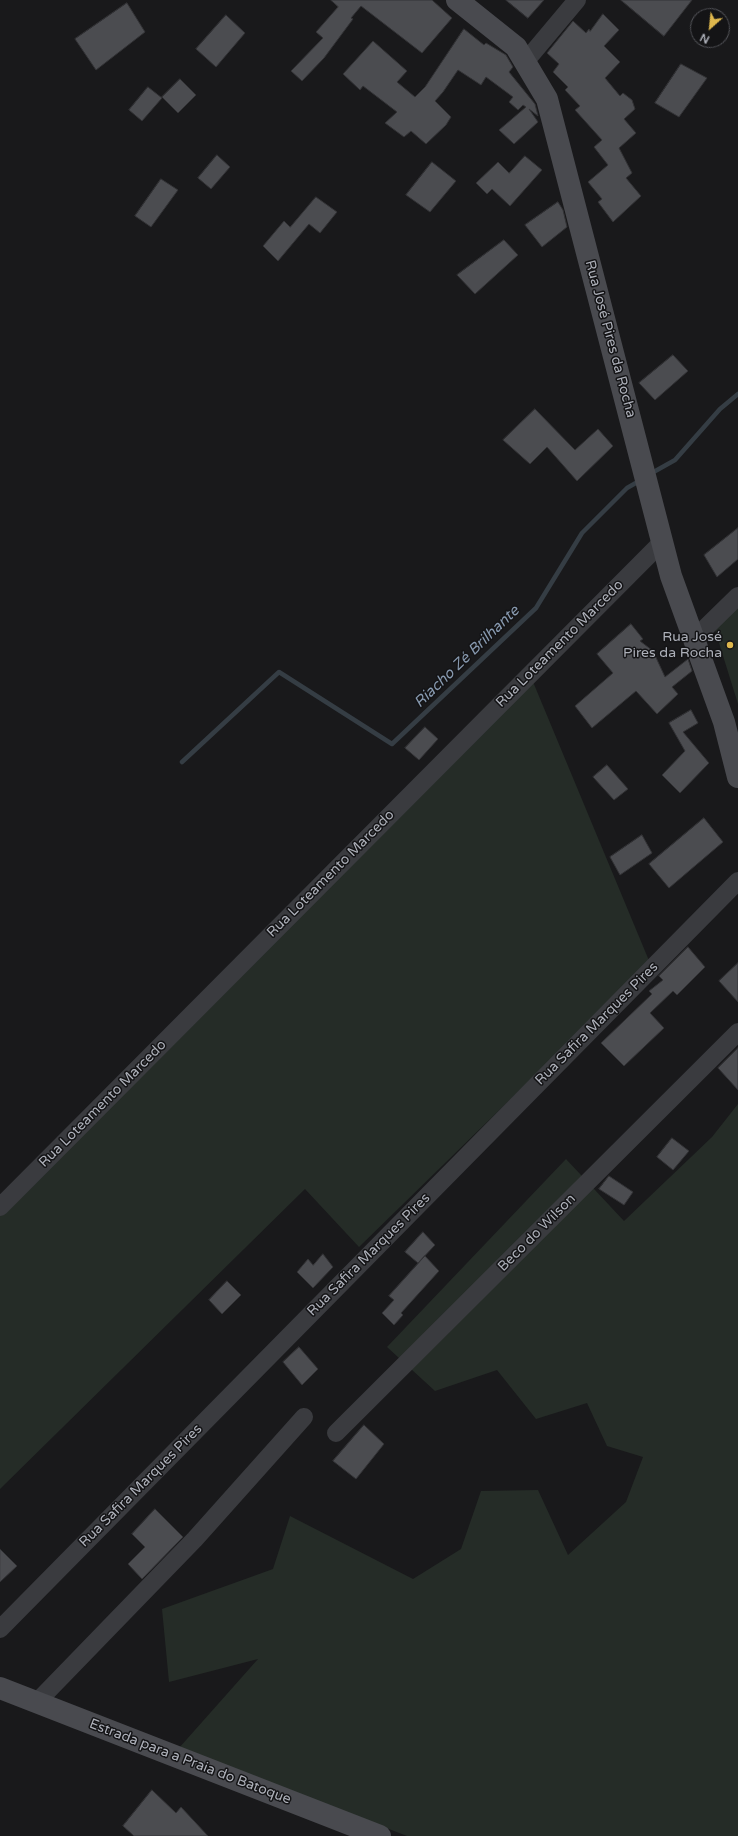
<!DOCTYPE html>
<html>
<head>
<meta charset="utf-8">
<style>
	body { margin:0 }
	#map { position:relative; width:738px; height:1836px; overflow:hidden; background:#19191b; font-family:"Varela Round",sans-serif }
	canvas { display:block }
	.north { position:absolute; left:690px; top:8px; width:40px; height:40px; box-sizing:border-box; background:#141416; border:1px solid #515257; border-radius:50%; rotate:207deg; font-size:11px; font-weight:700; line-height:16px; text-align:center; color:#adb0b9 }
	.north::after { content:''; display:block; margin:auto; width:14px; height:18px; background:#deb74d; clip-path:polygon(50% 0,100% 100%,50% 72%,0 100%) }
</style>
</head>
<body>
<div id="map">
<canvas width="738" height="1836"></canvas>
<div class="north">N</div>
</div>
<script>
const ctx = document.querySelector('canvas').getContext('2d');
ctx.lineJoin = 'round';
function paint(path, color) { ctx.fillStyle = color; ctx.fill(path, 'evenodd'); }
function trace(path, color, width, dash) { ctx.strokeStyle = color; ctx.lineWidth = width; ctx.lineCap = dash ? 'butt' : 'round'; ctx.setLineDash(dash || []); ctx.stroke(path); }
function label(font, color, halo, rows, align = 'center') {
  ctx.font = font + ' "Varela Round",sans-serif'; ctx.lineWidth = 3; ctx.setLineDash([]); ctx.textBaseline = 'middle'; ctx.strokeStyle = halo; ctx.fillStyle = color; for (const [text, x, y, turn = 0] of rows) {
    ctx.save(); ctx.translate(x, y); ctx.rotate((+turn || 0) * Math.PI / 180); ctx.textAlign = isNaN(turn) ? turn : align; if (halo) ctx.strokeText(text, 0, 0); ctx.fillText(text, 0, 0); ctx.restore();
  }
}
const green = new Path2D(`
	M738,607V704L715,630Z
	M531,677L650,963L359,1247L305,1189L0,1489V1213Z
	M738,1104V1836H407L179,1748L258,1659L169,1682L162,1609L273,1569L290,1516L413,1579L461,1549L481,1491L538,1490L568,1555L626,1502L643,1457L607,1446L587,1403L536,1419L497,1370L435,1391L387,1347L566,1159L624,1221L712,1137Z`);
const stream = new Path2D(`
	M650,474L675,460L720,409L738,394
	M182,762L279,672L392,744L536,608L582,533L627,488L641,480`);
const building = new Path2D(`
	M331,0H432L452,18L422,53L361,6L351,18L353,19L324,58L302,81L291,71L323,38L316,32L338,7Z
	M506,0H544L528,18Z
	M621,0H692L664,36Z
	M127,3L145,32L96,70L75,39Z
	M603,14L619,30L604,46L620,62L605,78L620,96L623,93L632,100L635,109L624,119L636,133L619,148L632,173L626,178L641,196L613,222L598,202L602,199L588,182L608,165L594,147L602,140L575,110L580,106L565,90L568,87L553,72L559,64L547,53L573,21L586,33L589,29L590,31Z
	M226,15L245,33L216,67L196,49Z
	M464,29L484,45L486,43L506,55L513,67L509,72L535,104L538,116L529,109L538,122L514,144L499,130L526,107L523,105L518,110L509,102L513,97L486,77L481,85L458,70L443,92L435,101L451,117L446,125L426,144L411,131L404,137L385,123L397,112L363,86L360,90L343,74L373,41L407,71L397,82L415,97L425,87Z
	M681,64L707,78L679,117L655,103Z
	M180,79L196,95L178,113L162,97Z
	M148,87L162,98L142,121L129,110Z
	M217,155L230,167L211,189L198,178Z
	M525,156L542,170L510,206L492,189L487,194L476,183L498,162L509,173Z
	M432,162L456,181L430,212L406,195Z
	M161,179L178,190L151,227L135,216Z
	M316,197L337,212L320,233L309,224L278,261L263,246L284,221L290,227Z
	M558,202L563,210L567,227L542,247L525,225Z
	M504,240L518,255L475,294L457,275Z
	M673,355L688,371L655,400L639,383Z
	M535,409L575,450L598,429L613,446L577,481L547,447L530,464L503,440Z
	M738,528V559L717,577L704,555Z
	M631,624L643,639L640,641L653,651L665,677L688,659L692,671L672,687L678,694L657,714L636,691L592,728L575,706L613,673L597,654Z
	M691,710L698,723L683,732L709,763L680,793L662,775L685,751L669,723Z
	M425,727L438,739L419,760L405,748Z
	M607,765L628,789L614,800L593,777Z
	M704,818L723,842L669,888L649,864Z
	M642,835L652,853L620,875L610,857Z
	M688,947L705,967L677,995L673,991L650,1013L664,1028L624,1066L601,1043L652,994L649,991L663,980L659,976Z
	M738,963V1002L719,981Z
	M738,1048V1090L718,1068Z
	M672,1138L689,1151L673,1170L657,1157Z
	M609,1176L633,1192L624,1205L599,1189Z
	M423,1232L435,1245L418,1263L405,1252Z
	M323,1254L333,1267L313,1288L297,1272L308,1259L313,1265Z
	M425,1256L439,1271L401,1313L403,1315L394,1325L382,1313L394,1300L389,1296Z
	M227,1281L241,1295L222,1314L209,1300Z
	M299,1347L318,1369L302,1385L283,1362Z
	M364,1425L384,1444L356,1479L333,1461Z
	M155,1509L183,1537L142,1579L128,1564L145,1547L132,1534Z
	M0,1549L17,1566L0,1582Z
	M152,1790L176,1813L181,1807L208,1836H134L123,1826Z`);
const street = new Path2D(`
	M525,62L577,0
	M695,638L738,596
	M0,1207L663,541
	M336,1433L738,1032
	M0,1629L738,881
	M37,1702L195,1539L304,1417`);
const secondary = new Path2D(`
	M457,0L516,47L547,99L671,576L724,722L738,777
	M0,1688L380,1836`);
const markers = [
	[730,645,4,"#deb74d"]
];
const streetNames = [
	["Rua José Pires da Rocha",610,339,75],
	["Rua Loteamento Marcedo",560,644,-45],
	["Rua Loteamento Marcedo",331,874,-45],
	["Rua Safira Marques Pires",597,1024,-45],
	["Rua Loteamento Marcedo",103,1104,-45],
	["Beco do Wilson",537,1233,-45],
	["Rua Safira Marques Pires",369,1255,-45],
	["Rua Safira Marques Pires",141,1486,-45],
	["Estrada para a Praia do Batoque",190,1762,21]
];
const poiNames = [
	["Rua José",722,637],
	["Pires da Rocha",722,653]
];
const waterNames = [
	["Riacho Zé Brilhante",467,657,-44]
];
paint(green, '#252c27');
trace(stream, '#353d44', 4.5);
paint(building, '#4b4c50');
trace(building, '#333336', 1);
trace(street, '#3a3b3f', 18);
trace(secondary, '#494a4f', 22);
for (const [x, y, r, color] of markers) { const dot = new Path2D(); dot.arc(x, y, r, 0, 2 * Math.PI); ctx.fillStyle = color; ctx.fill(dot); trace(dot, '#141416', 1.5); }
label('14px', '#adb0b9', '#141416', streetNames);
label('14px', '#adb0b9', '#141416', poiNames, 'right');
label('italic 15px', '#889ab0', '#141416', waterNames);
</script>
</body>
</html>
